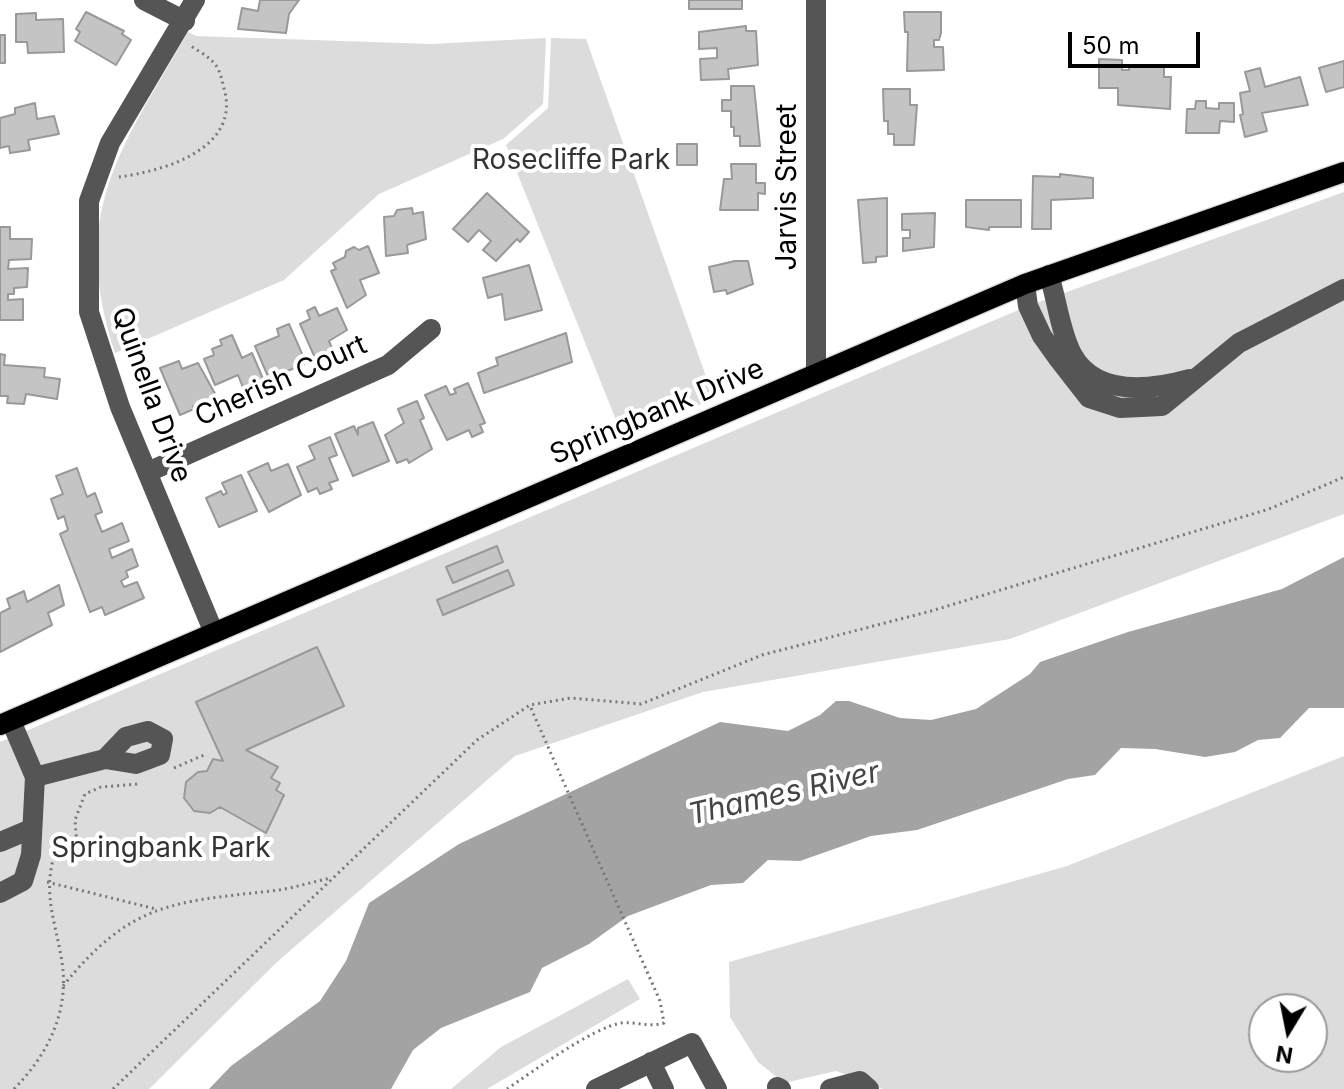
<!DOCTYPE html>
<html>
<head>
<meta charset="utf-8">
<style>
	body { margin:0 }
	#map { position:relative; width:1344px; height:1089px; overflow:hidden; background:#fff; font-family:Inter,sans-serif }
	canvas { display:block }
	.north { position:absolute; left:1248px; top:993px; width:80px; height:80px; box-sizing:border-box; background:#fff; border:2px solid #999; border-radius:50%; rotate:190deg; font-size:22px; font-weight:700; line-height:32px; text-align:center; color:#000 }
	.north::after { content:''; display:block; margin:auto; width:28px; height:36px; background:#000; clip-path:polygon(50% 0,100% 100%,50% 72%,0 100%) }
	.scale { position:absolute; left:1068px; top:32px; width:132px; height:36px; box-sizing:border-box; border:4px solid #000; border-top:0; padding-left:10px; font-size:24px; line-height:28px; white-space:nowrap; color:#000; -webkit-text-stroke:6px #fff; paint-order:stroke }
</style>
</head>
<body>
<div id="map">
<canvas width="1344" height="1089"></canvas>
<div class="north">N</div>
<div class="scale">50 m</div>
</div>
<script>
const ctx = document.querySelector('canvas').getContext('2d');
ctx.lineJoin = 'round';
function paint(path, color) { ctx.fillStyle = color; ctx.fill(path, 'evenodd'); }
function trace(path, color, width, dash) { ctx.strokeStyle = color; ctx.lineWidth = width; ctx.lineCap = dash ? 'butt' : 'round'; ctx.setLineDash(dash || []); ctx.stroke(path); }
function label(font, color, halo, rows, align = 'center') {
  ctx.font = font + ' Inter,sans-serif'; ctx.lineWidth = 8; ctx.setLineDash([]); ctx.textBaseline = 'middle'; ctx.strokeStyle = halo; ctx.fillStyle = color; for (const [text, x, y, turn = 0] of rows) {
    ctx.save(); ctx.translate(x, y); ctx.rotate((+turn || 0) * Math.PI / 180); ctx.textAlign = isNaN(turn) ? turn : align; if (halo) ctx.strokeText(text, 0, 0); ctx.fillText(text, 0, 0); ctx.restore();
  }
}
const green = new Path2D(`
	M188,32L196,36L431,44L546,38L543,104L503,139L379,194L284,280L115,353C69,211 120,151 188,32Z
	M551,38L586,39L714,399L622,435L506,145L548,108Z
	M1344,192V514L1010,639L703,692L515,756L277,962L149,1089H0V742L1028,306Z
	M1344,756V1089H883L836,1071L784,1083L758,1062L730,1017L729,962L1067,866ZM1264,1009H1312V1057H1264Z
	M628,979L640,999L487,1089H451L501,1047Z`);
const water = new Path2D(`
	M1344,557V708H1309L1280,738L1258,740L1235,752L1205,757L1155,749L1121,748L1095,775L1068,779L917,830L871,836L800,861L768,860L743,883L711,885L628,916L589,944L542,968L530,992L441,1028L413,1050L391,1089H209L231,1066L320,1001L346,961L369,903L459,844L720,722L788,731L820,715L836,701H849L900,718L931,720L976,709L1030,674L1040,662L1128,632L1282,589Z`);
const building = new Path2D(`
	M260,0H299L289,14L286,33L238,29L242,8L258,11Z
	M689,0H742V9H689Z
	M86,12L124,31L122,34L131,40L116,65L75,41L80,32L76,29Z
	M904,12H941V33L939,40H934V47H943L944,70L907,71L908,32H905Z
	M36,13V20L63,19L64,52L28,53L27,42H16V14Z
	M746,26V31H756L758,65L728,69L729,79L701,80L700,59L717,58V48L699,49V32Z
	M0,35H5V63H0Z
	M1099,59L1122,60V70H1129V65L1164,66V77H1171L1170,109L1118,105V88H1099Z
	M1344,61V87L1326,92L1319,68Z
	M1260,68L1265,87L1300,77L1308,105L1262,113L1267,131L1245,137L1240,115L1243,114L1240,93L1250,91L1245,72Z
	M731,86H754L760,146H740V136H734V127H731V111H722V100H731Z
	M883,89H910V105H917L914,145H894V134H888V121H884Z
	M1196,101H1206V108L1219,109V103H1234V122L1220,121L1219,133H1186L1187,109H1195Z
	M35,103L37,119L54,116L59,134L28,140L30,150L10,153L9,146L0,148V118L15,114V108Z
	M677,144H697V165H677Z
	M731,164H756V183H765V194L758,193V210H720L724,179H732Z
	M1060,174L1093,178V198L1051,200V229H1032L1033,176L1060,177Z
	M487,193L529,232L520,242L517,239L496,261L483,250L491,241L479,230L468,242L453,229Z
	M887,198V256L876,257V262L863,263L858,200Z
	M966,200H1021V227H989V230L966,227Z
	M412,208L413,214L423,212L426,239L407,245L408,253L386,256L384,217L394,216L397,210Z
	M935,213L934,247L903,251V238H910V230H902V214Z
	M0,227H10V239H32L31,259L9,260L8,269L28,268L27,287L14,288V294H8V300L23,299V320H0Z
	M368,246L379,273L360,280L366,295L347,308L331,271L336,269L333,263L345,257L346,251L354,247L359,250Z
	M735,261H748L753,284L727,294L726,290L714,292L709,267Z
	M529,265L542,310L505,320L502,294L488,298L483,278Z
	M315,307L319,316L337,308L347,330L329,341L332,348L315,358L300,324L310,319L307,311Z
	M289,324L306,363L269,379L255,346L279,336L277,329Z
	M566,333L572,362L484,393L478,373L498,365L496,358Z
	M232,335L242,358L252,353L264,381L244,390L238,375L215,385L204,359L214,355L212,349L222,345L220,340Z
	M0,354L5,355L4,365L45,368L44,377L60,379L57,399L26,394L24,404L7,403L8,396H0Z
	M179,361L182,369L198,363L218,399L193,406L194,409L180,415L160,368Z
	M468,383L485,423L480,425L483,432L472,437L469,430L447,440L425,395L446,386L450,395L456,393L454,389Z
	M417,401L424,418L420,420L432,449L409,463L407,459L397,463L385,435L404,423L398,409Z
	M373,422L389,461L353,476L335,434L354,426L358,435V428Z
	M330,437L337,455L329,458L338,480L329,483L332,489L320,494L317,488L308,492L297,467L315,459L309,446Z
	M268,463L271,471L288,464L301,495L269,512L248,472Z
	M77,468L87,497L95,493L102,512L95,515L102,532L122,523L129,541L109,549L112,558L132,549L138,566L126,571L128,577L121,581L124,587L137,582L144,598L105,615L102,607L90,612L60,534L68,530L64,516L58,519L51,499L63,494L56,476Z
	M241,475L257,511L219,527L206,498L221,491L223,495L227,493L222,483Z
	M497,546L503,562L453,583L446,567Z
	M508,570L514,585L443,615L437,600Z
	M59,585L64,605L48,613L52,625L0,652V613L10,608L7,599L24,591L27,602Z
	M317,647L344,706L246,750L278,767L271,778L280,783L276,790L284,795L266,833L220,807L210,813L194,811L184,798L186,782L198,772L207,771L213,759L223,761L196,702Z`);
const path = new Path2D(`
	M119,177C163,171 238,150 225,92C222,82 221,71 214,63C208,56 197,50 189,45
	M174,768L204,755
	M54,859L77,846L75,820L85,794L101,787L138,784
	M47,882L156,909
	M63,986C130,903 172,902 271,891C291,889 311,882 331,878
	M14,1089C50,1052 71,1008 61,956C55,922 44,895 53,860
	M113,1089L477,740L530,705L571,698L641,704L762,655L931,611L1269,509L1344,477
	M507,1089C532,1072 592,1028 621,1023C636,1021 648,1028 664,1023L660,1001L530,706`);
const minor = new Path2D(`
	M144,0L185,21
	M195,0L110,143L89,201V312L120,407L214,633
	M1049,275C1057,300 1060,331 1072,354C1095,397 1150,390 1190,379
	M1025,284L1028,306L1042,336L1057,357L1089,398L1120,408L1162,406L1239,343L1344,289
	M816,374V0
	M148,472L388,365L431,329
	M35,777L105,759L136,764L160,755L163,739L148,731L126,737L105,759
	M0,842L31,829
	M0,893L23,881L31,855L35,777L11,721
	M651,1062L664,1089
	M777,1087L781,1089
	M596,1089L692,1043L717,1089
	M830,1089L860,1081L869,1089`);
const major = new Path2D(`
	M0,725L1025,284L1344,172`);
const parkNames = [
	["Rosecliffe Park",571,161],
	["Springbank Park",161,849]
];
const streetNames = [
	["Jarvis Street",788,187,-90],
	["Cherish Court",281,381,-24],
	["Quinella Drive",151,395,70],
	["Springbank Drive",657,412,-23]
];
const waterNames = [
	["Thames River",784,794,-13]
];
paint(green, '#dcdcdc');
paint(water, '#a3a3a3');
paint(building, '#c4c4c4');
trace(building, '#999', 2);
trace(major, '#dbdbdb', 23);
trace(path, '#777', 3, [2, 4]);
trace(minor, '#555', 20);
trace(major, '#000', 20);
label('28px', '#333', '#fff', parkNames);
label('28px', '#000', '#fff', streetNames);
label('italic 30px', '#444', '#fff', waterNames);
</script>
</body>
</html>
